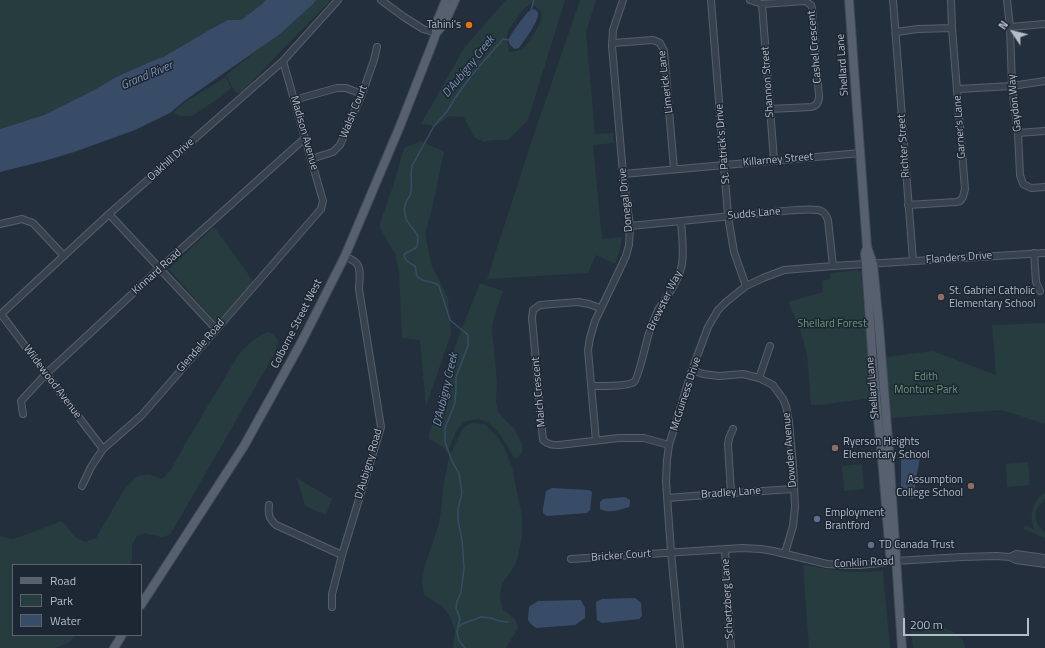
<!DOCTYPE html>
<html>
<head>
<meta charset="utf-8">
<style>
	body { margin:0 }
	#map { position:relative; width:1045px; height:648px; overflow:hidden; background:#242f3e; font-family:"Titillium Web",sans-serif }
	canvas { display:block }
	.legend { position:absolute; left:12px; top:564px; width:130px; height:72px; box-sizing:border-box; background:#1d2633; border:1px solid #59626f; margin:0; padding:5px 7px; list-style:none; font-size:12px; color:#b4bcc9 }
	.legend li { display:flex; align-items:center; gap:8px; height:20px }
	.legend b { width:20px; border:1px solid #59626f }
	.north { position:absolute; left:993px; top:12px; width:40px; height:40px; -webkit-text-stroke:3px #1d2633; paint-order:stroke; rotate:305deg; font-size:11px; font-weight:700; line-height:16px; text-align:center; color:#b4bcc9 }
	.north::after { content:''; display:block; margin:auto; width:14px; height:18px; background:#b4bcc9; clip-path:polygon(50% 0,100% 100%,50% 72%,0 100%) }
	.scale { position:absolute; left:903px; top:618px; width:126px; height:18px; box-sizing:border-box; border:2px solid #b4bcc9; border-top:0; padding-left:5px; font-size:12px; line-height:14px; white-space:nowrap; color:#b4bcc9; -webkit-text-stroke:3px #1d2633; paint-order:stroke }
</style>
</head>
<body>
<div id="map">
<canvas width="1045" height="648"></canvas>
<ul class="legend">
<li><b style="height:5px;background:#56606e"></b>Road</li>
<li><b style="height:11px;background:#263c3f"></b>Park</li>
<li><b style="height:11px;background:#394c67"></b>Water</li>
</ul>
<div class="north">N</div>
<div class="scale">200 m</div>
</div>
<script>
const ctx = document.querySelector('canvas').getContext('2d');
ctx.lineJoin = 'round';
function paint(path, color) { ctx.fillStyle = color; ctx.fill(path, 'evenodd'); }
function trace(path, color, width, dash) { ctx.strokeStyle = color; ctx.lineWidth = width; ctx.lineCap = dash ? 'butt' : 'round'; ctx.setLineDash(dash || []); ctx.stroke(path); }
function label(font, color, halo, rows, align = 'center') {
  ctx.font = font + ' "Titillium Web",sans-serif'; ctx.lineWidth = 3; ctx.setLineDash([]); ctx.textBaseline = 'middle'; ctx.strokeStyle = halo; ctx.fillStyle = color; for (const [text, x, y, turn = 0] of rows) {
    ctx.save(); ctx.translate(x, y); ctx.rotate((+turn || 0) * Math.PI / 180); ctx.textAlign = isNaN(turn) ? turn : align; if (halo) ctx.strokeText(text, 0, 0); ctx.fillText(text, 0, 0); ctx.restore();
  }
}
const green = new Path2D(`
	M0,0H266L262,4L241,20L228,21L211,29L165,56L150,62L116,77L96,89L44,115L0,129Z
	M316,0H331L279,53L242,92L238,93L235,92L226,75L264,45L280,34L313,4Z
	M506,0H565L528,120L508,140H492L484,142L474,137L464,117L449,116L436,126L421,124L464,48ZM531,3C534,6 539,9 541,12C545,21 528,43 522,50L509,52L507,36L509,29L523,10Z
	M580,0H596L586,32L595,134L613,133L614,143L593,145L602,239L622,237C621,247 619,255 615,264L596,255L588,273L487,279L532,140Z
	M226,77L231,88L222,96L192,116H180L173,113L185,102Z
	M421,141L444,152L431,213L425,233L431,264L448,298L451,334L426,406L420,340L402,338L399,273L395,254L379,226L393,186L404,148Z
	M214,227L254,282L216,323L169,269Z
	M857,270L861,272L871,398L820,405H811L807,354L800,329L788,302L823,292L822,281L830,279L831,273Z
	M480,283L503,291L494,317L492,330L497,382L496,402L498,411L506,421L514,428L522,444L523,450L519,457L515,459C506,445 493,414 472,420C469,421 465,421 463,423C455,430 452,443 447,453L443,447L429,439V434L443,395L449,365L461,330Z
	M1045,323V424L1002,410L891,418L885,357L933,351L996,375L992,325Z
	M268,332L274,334L278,341L275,353L170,535L161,537L145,533L136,537L132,545V559L130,565H13V635H75L70,642L56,648H0V536L12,539L22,536L61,521L65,524L75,537L85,542L96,538L125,488L138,476L148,474L162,479L171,470L185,444L239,354C247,344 257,337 268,332Z
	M471,423L483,424L487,426L496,435L504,447L512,467L522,517V537L516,564L502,584L500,597L503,610L515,619L517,624L518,628L506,648H453L455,631L450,616L442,606L424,595L422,583L424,568L438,527L441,511L443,488L449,457L463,428Z
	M1028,462L1030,485L1007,487L1006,464Z
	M862,464L864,489L844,491L842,466Z
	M297,478L332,499L326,515L305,506Z
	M1045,493V499C1033,509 1032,522 1045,532V538L1023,529L1025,525L1034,529C1029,515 1032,501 1045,493Z
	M803,565L841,571L868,572L883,571L890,648H809Z
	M941,627C951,630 964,636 965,648H913L911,631L921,632Z`);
const water = new Path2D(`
	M266,0H316L313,4L280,34L184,101L170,113L135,130L74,152L44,161L0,172V129L44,115L96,89L116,77L150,62L165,56L211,29L228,20H241L262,4Z
	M533,9C536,10 537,10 538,13C540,20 523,42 519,48L515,49C512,47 508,44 509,39C510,35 525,15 528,12C530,11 531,10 533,9Z
	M915,450L919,453L920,458L916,479H914V482H916L914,495L915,497L912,499L908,496L905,497L901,494V457L905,453Z
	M552,488L589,490L592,492L590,510L587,513L547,516L543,513V509L546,491Z
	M625,497L630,500V504L629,507C619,510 609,514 600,509V502L603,499Z
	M635,598L641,603L642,616L639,619L602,623L597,620L596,602L602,599Z
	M581,600L585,608V618L575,625L536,628L531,624L528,620L529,607L538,601Z`);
const stream = new Path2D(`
	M531,10L534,0
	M458,625L460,626L462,624L481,617L491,618L499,621L508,622
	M465,648L459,641L457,632L460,618L456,609L457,601L461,593L464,568L462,540L458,520V509L462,493L459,474L452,461L445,442V428L455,403L456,389V377L468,346V335L450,320L439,286C434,280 421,283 417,276C416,273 416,269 415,266C410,263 405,261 404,255L406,253L416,248C424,230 406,229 405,214C404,211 405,205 406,202C408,198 411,195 411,191C412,182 410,174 412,166L434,126L448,110L455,98L471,76L503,39L509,40`);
const minor = new Path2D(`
	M381,0L404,17L423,29L436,33
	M711,0L728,216L734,252L746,286
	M750,0L762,4L805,1L811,5L812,8L819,96C819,102 817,106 811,107L770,109
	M893,0L913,261
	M1007,0L1010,27L1012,86L1018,133L1020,175L1023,184L1031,188L1045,187
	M762,4L774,160
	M1010,27L1045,24
	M896,32L918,29L952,28
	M613,43L653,40L660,43L664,51L674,169
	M958,89L1012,86L1045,81
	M294,100L337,88H346L362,94
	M1018,133L1045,131
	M311,159L333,152L340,145L362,94L374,60L377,47
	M623,174L861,153
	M908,205L956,202L960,201L963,197L965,189L952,28L951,0
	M109,214L216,329
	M0,224L22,219L33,223L64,256
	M630,226C674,222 719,217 763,213C779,212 803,208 818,210C824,211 826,215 828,220L833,266
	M1034,253L1036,282L1040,291
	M600,308L589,304L578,302L540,305L533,310L532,318L533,329L543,440C548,445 553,445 559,445L619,438H644L669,445
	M1,314L46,374L103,449
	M0,315L109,214L283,61L338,0
	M692,370L703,374L719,376L743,374L759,378L773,385L783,399L786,406L789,422L793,465L795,507L793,526L785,553
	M759,378L770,346
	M591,386C600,386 627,387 634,382C638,379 646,344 648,336C651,327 654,319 658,310C667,296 679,281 682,264C684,250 682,235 681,221
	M23,414L21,401L46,374L159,269L305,138
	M596,441L588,350L590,338L595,321L618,273L626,256L629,245L630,226L623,174L612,46L613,30L623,0
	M82,486L91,467L103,449L142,415L321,209L323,201L283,61
	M731,493L728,444L729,438L733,429
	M668,498L731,493L794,489
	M269,505C268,515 269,518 276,525L342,555
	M725,549L731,648
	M1010,557L1016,560L1045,564
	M571,559L742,548L761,549L773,551L827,564L843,565H861L896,561L962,557L996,556L1010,557L1016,554L1045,558
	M332,607V594L342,555L381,427L359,289C359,282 362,268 356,263C353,260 348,258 345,256
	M680,648L671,552L666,482L667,460L669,445L692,370L708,327L718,310L726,302L746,286L763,278L784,270L833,266L1045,253`);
const major = new Path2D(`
	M849,0L867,247L873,264L879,326L889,452L902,648
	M436,33L444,24L455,0
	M866,250L865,254L866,264L873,366L880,440
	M881,445L890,555
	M141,605L244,446L302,341L345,256L400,126L433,42L436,33V24L446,0
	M114,648L122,635`);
const markers = [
	[469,25,4,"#e8710a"],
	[941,297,4,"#8d6e63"],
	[835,448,4,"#8d6e63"],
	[971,486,4,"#8d6e63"],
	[817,519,4,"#5c6f8a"],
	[871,545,4,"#5c6f8a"]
];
const poiNames = [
	["Tahini's",461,25,"right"],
	["St. Gabriel Catholic",949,291],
	["Elementary School",949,304],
	["Ryerson Heights",843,442],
	["Elementary School",843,455],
	["Assumption",963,480,"right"],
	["College School",963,493,"right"],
	["Employment",825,513],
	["Brantford",825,526],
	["TD Canada Trust",879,545]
];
const streetNames = [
	["Cashel Crescent",815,47,-95],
	["Shellard Lane",843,65,-94],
	["Limerick Lane",666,82,-97],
	["Shannon Street",768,82,-94],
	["Gaydon Way",1015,103,-96],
	["Walsh Court",354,112,-68],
	["Garner's Lane",960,127,-94],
	["Madison Avenue",304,133,74],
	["St. Patrick's Drive",723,144,-95],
	["Richter Street",904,146,-94],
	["Oakhill Drive",171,160,-42],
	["Killarney Street",778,160,-5],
	["Donegal Drive",626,200,-96],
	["Sudds Lane",754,214,-5],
	["Flanders Drive",959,258,-4],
	["Kinnard Road",157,272,-42],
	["Brewster Way",665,301,-64],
	["Colborne Street West",297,324,-63],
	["Glendale Road",201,346,-49],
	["Wildewood Avenue",52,382,53],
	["Shellard Lane",873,388,-95],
	["Maich Crescent",539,392,-95],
	["McGuiness Drive",686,394,-72],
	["Dowden Avenue",790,450,-95],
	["D'Aubigny Road",369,464,-74],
	["Bradley Lane",731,493,-4],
	["Bricker Court",621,556,-4],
	["Conklin Road",864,563,-3],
	["Schertzberg Lane",728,599,-93]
];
const parkNames = [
	["Shellard Forest",832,324],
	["Edith",926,377],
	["Monture Park",926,390]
];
const waterNames = [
	["D'Aubigny Creek",469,67,-51],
	["Grand River",147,76,-23],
	["D'Aubigny Creek",446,390,-77]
];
paint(green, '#263c3f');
paint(water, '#394c67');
trace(stream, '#394c67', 1.5);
trace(minor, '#565f6c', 8);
trace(major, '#414a57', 10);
trace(minor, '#38414e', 6);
trace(major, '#56606e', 8);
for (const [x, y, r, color] of markers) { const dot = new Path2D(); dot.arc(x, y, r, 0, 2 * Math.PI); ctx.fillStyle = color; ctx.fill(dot); trace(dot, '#1d2633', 1.5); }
label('11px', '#b4bcc9', '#1d2633', poiNames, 'left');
label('11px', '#b4bcc9', '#1d2633', streetNames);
label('11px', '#6b9a76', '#1d2633', parkNames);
label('italic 12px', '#7c92b1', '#1d2633', waterNames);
</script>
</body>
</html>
